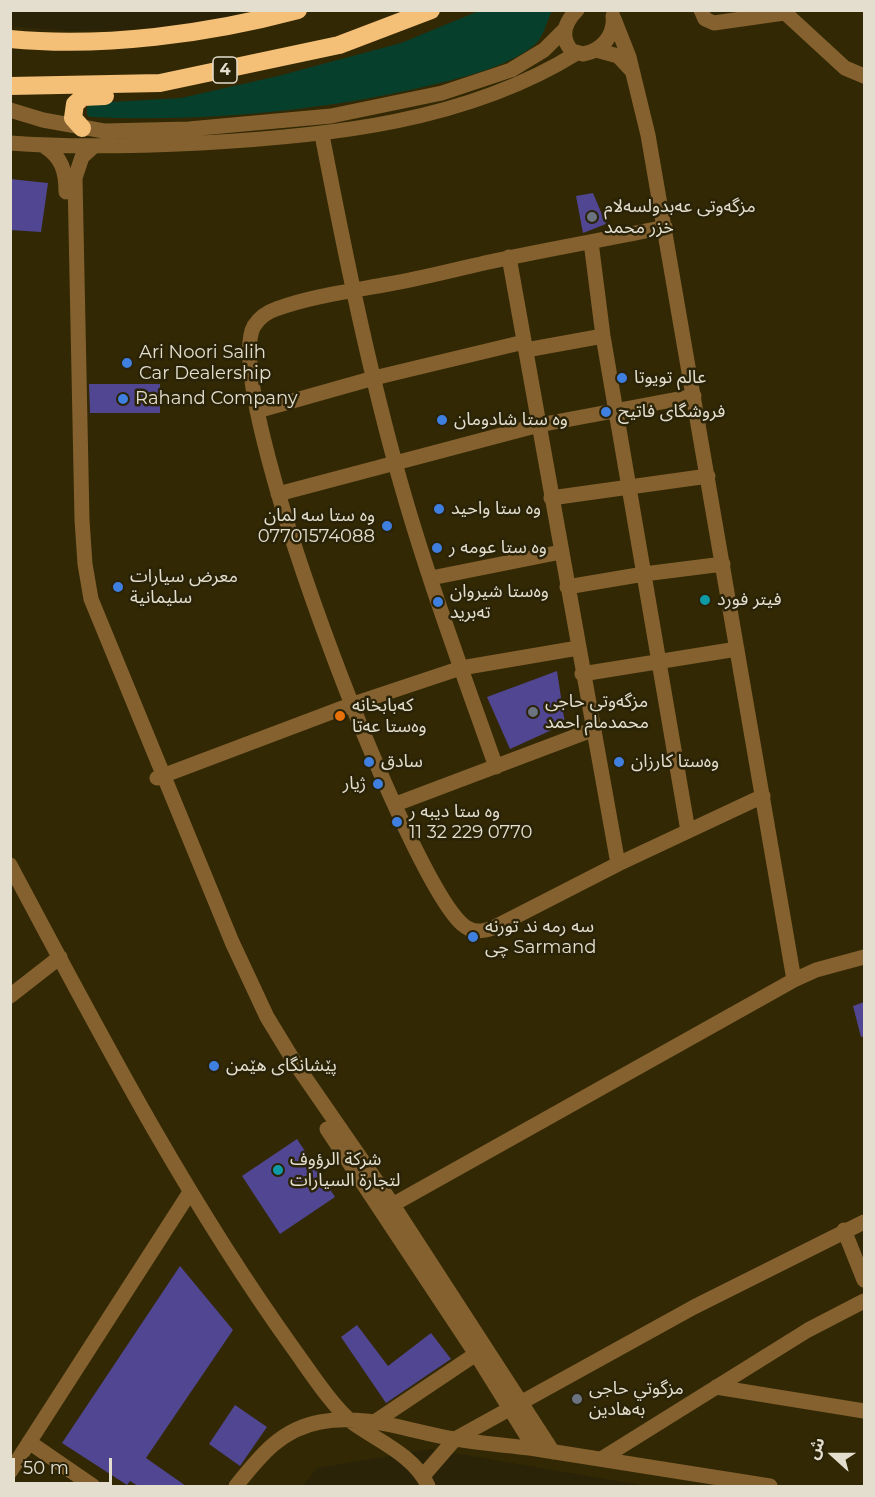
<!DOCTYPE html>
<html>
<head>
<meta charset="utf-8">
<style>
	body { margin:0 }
	#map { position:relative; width:875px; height:1497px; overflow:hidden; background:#2a2308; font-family:Montserrat,"Noto Sans Arabic",sans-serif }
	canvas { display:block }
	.frame { position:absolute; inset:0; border:12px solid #e3dece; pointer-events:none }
	.north { position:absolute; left:803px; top:1425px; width:60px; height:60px; -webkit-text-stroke:4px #2a2308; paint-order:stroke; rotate:291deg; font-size:16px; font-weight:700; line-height:24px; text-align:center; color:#e3dece }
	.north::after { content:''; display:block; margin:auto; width:21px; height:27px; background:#e3dece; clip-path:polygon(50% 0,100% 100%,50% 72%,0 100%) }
	.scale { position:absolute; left:12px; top:1458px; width:100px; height:27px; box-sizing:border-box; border:3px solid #e3dece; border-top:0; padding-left:8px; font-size:18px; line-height:21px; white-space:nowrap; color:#e3dece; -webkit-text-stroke:4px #2a2308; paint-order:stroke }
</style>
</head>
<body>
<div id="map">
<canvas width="875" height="1497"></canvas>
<div class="frame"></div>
<div class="north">ش</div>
<div class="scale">50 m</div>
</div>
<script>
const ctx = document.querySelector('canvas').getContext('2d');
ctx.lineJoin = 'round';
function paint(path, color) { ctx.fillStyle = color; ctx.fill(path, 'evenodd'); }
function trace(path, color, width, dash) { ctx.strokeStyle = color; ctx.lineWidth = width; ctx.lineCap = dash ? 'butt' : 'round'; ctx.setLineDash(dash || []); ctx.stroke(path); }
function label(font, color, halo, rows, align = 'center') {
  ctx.font = font + ' Montserrat,"Noto Sans Arabic",sans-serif'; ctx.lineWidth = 5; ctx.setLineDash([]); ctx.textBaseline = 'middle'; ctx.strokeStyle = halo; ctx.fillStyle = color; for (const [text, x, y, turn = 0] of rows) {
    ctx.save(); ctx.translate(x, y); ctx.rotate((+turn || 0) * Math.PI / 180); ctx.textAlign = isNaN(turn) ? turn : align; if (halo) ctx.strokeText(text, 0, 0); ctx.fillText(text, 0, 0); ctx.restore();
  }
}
const built = new Path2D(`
	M248,10L864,11V1486H646L431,1449L317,1468L303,1486H11L10,26L69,31L158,29L224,20Z`);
const green = new Path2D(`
	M479,11H552C546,22 544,38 533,46C510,65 468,76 440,83C327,111 207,122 90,117L87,115V107L94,103L181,98L278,76L401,43Z`);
const building = new Path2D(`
	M10,179L48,183L41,232L10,230Z
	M593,193L606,224L583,233L576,196Z
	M89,384H160V413H90Z
	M557,671L565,724L510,749L487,697Z
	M864,1002V1036L861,1037L853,1006Z
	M297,1139L335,1197L280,1234L242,1176Z
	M180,1266L233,1330L146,1458L186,1486H138L130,1481L127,1485L62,1443Z
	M357,1325L388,1366L431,1333L451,1359L386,1403L341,1337Z
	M235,1405L267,1427L240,1466L209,1444Z`);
const minor = new Path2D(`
	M577,10C565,22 559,37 572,51L583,54C602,51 615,35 613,16
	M701,10L705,19L714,23L784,13
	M782,10L845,68L864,76
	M614,19L629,57L648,135L794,980
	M596,50L618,56L632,71
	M10,110L43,120L104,131L189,129L331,116L442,93L511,70L544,50L564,30
	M322,135C343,243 365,352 394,459C422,563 460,665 496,767
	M10,143C74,148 138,146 201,143C329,136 466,122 577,53
	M44,146C62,157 66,172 66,192
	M93,147L82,157L75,178L82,520L85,564L91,599L232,942L267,1017L295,1063L393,1205L553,1452
	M665,227C613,238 560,247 508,258C468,266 429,277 389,284C351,291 312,296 276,309C267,312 259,318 254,326C218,387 405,873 462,924C472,933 481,932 493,928L618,864L763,796
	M591,242L603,336L688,831
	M509,257L618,864
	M526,350L603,336
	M257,411L374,378L524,342
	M278,494L539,425L694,396
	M551,498L708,476
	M431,578L561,552
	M567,587L644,574L723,564
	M582,674L737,649
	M157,778L353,704L461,668L578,648
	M396,804L592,730
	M10,865C98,1030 184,1196 293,1348C309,1370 332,1406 353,1423C378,1441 415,1456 428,1486
	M10,996L60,957
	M327,1129L476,1354L535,1449
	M385,1209L794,980L816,970L864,957
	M844,1230L864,1280
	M716,1387L864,1411
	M376,1421L476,1354
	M29,1442L93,1486
	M601,1459L808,1330L864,1301
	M10,1472L190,1192
	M423,1476L455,1439L694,1307L864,1222
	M236,1486C260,1456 281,1429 320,1422C366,1413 411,1432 455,1439C482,1444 509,1445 536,1449C614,1461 692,1473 770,1486`);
const highway = new Path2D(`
	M10,39C103,48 208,34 298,10
	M10,86L160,83L339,45L431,10
	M82,128L73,118L75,104L83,97L105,96`);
const markers = [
	[592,217,6,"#6b7280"],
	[127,363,6,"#3f7fe0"],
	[622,378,6,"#3f7fe0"],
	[123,399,6,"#3f7fe0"],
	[606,412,6,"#3f7fe0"],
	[442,420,6,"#3f7fe0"],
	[439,509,6,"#3f7fe0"],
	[387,526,6,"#3f7fe0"],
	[437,548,6,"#3f7fe0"],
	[118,587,6,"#3f7fe0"],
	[705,600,6,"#0f9aa8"],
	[438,602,6,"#3f7fe0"],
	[533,712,6,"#6b7280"],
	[340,716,6,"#e8710a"],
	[369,762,6,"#3f7fe0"],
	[619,762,6,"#3f7fe0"],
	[378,784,6,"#3f7fe0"],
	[397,822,6,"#3f7fe0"],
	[473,937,6,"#3f7fe0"],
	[214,1066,6,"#3f7fe0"],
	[278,1170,6,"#0f9aa8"],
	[577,1399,6,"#6b7280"]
];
const shields = [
	[225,70,24]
];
const shieldNames = [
	["4",225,70]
];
const poiNames = [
	["مزگەوتی عەبدولسەلام",604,207],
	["خزر محمد",604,228],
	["Ari Noori Salih",139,353],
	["Car Dealership",139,374],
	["عالم تويوتا",634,378],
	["Rahand Company",135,399],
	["فروشگاى فاتيح",618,412],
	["وه ستا شادومان",454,420],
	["وه ستا واحید",451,509],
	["وه ستا سه لمان",375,516,"right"],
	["07701574088",375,537,"right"],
	["وه ستا عومه ر",449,548],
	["معرض سيارات",130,577],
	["سليمانية",130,598],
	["وەستا شیروان",450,592],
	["تەبرید",450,613],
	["فيتر فورد",717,600],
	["مزگەوتی حاجی",545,702],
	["محمدمام احمد",545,723],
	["کەبابخانە",352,706],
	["وەستا عەتا",352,727],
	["سادق",381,762],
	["وەستا کارزان",631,762],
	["ژیار",366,784,"right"],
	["وه ستا دیبه ر",409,812],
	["11 32 229 0770",409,833],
	["سه رمه ند تورنه",485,927],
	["چی Sarmand",485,948],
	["پێشانگای هێمن",226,1066],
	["شركة الرؤوف",290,1160],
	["لتجارة السيارات",290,1181],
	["مزگوتي حاجی",589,1389],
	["بەهادین",589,1410]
];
paint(built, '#322804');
paint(green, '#06402c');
paint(building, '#504692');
trace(minor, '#84612f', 15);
trace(highway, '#f4bf77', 18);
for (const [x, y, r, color] of markers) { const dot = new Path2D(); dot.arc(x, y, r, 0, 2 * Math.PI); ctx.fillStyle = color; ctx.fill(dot); trace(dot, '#2a2308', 2); }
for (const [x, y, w] of shields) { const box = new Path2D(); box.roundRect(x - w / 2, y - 13, w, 26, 4.5); ctx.fillStyle = '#2a2308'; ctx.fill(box); trace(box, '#e3dece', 1.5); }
label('bold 16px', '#e3dece', null, shieldNames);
label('18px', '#e3dece', '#2a2308', poiNames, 'left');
</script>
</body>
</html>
